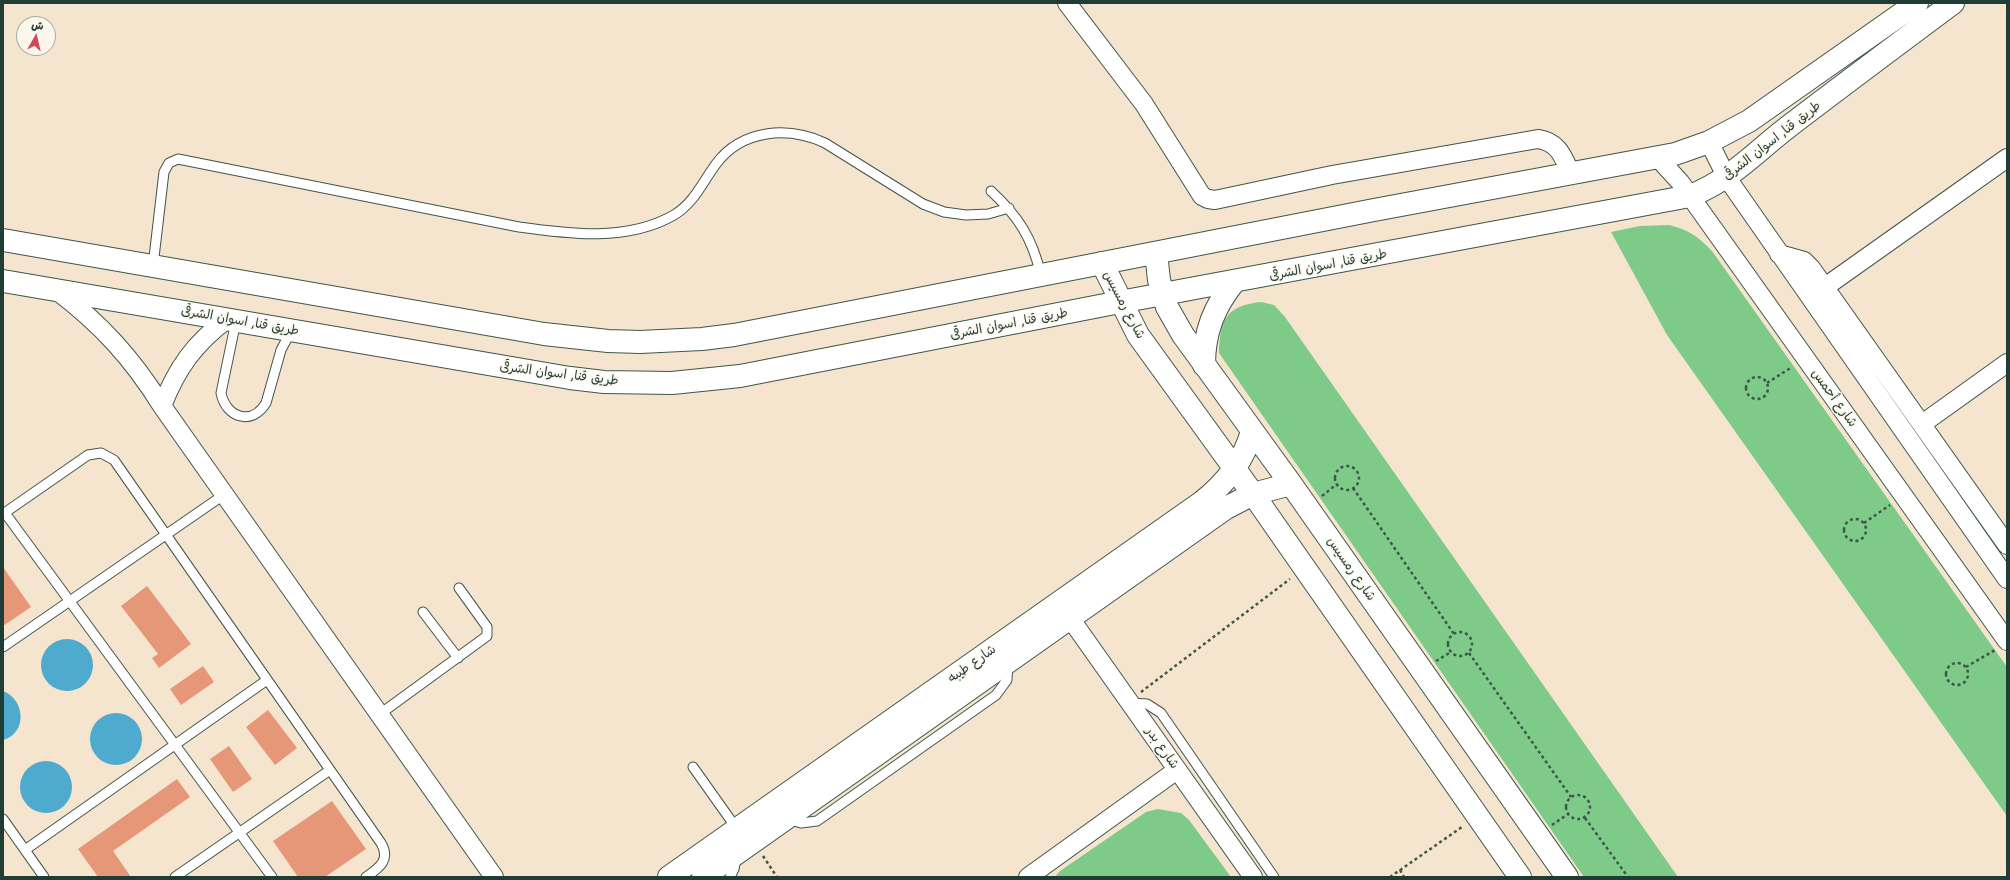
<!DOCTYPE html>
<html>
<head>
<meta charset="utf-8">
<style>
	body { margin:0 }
	#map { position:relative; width:2010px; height:880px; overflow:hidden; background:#f6e5ce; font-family:"Playpen Sans","Playpen Sans Arabic",sans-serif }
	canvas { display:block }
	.frame { position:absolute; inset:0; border:4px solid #1f3d34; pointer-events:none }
	.north { position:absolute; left:16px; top:16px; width:40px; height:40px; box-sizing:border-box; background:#fbf7ec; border:1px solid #a3ada2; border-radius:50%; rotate:8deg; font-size:11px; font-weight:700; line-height:16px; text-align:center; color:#1f3d34 }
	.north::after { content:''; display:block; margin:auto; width:14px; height:18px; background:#d1495b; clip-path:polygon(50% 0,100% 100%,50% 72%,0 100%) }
</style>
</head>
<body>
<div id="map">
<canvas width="2010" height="880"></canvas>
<div class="frame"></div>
<div class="north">ش</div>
</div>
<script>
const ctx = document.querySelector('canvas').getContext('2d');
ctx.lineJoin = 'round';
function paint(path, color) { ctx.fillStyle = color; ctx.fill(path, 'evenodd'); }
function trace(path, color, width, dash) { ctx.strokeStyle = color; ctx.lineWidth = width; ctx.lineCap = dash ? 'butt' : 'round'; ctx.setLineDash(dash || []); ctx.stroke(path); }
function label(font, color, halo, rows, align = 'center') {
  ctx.font = font + ' "Playpen Sans","Playpen Sans Arabic",sans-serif'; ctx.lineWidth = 3; ctx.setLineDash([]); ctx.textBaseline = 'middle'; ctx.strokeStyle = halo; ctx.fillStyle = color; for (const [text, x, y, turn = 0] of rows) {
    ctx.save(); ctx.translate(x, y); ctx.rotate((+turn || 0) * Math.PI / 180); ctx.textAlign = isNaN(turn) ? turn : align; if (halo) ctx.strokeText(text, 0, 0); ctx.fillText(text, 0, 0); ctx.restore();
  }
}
const green = new Path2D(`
	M1669,225C1689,230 1697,236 1712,251L2007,667V816L1667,335L1611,232L1640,226Z
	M1261,302L1274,305L1285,317L1678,877H1584L1219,353C1220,320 1225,306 1261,302Z
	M1158,809L1181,813L1189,820L1231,877H1055L1060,871L1146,812Z`);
const water = new Path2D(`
	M41 665a26 26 0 1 1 52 0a26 26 0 1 1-52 0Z
	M3,691C25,699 28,733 3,740Z
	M90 739a26 26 0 1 1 52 0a26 26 0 1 1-52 0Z
	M20 787a26 26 0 1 1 52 0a26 26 0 1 1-52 0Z`);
const building = new Path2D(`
	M3,567L31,607L3,626Z
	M147,586L191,644L159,668L152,658L158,654L121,606Z
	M203,666L214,682L181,705L170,689Z
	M268,710L297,748L275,765L246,727Z
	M229,746L252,779L233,792L210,759Z
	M177,779L190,797L113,851L131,877H98L78,849Z
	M332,801L366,849L325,877H298L273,841Z`);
const path = new Path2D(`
	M1746 388a11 11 0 1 1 22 0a11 11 0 1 1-22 0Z
	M1767,383L1792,367
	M1335 478a12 12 0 1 1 24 0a12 12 0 1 1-24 0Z
	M1353,488L1454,634
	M1322,496L1337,484
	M1844 530a11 11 0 1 1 22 0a11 11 0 1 1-22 0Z
	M1864,523L1890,505
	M1448 644a12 12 0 1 1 24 0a12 12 0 1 1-24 0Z
	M1469,653L1571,797
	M1436,661L1451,652
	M1946 674a11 11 0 1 1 22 0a11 11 0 1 1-22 0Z
	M1966,667L1995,650
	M1141,692L1290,579
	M1566 807a12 12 0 1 1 24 0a12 12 0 1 1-24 0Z
	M1585,818L1628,877
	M1552,825L1568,814
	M763,856L777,877
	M1400,870L1404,877
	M1390,877L1462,827`);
const lane = new Path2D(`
	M991,191C1019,217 1032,238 1041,275
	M153,266L164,172L169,163L178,159L519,227C569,234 627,242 674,215C694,203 702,183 716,164C742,129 788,126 825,143L923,204L944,212L966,215L988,214L1009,208
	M236,321L221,393C226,418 252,426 266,403L281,350L291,331
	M5,513L272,877
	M3,514L88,455L101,453L114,460L381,843C391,860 379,868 366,877
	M423,612L458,658
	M3,647L225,494
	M1131,703L1147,704L1161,713L1274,877
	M380,714L487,636V627L459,588
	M693,767L737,829
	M3,819L44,877
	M787,819L801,823L817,821L996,695L1007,680L1008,664
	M25,850L267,680
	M175,877L330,770
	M730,877L734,869L736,858`);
const street = new Path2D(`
	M1067,3L1144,104L1202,196L1208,199L1215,200L1332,175L1538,139C1559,142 1563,157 1571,174
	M1709,142L1727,178L2007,579
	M1658,158L1680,182L2007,641
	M1779,254L1804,261L1811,268L2007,545
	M1825,287L2007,158
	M56,290C101,324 132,358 162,406L494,877
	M162,406C177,368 194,344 227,319
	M1922,424L2007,363
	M1070,618L1253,877
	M1028,877L1177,770`);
const secondary = new Path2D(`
	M1156,253L1159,280L1167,307L1183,335L1291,484L1567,877
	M1102,263L1138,335L1253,494L1520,877
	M669,877L1202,502C1226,483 1244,461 1252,431
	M703,877L1226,508L1253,494L1291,484`);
const primary = new Path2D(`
	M3,240L544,334L608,341L640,342L702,339L734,335L1374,210L1675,154L1709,142L1749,121L1917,3
	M3,281L570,378L604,382L672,383L740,376L1120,302L1690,196C1732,179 1753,154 1788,127C1843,85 1898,44 1953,3
	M1204,365C1204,332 1214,307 1234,282`);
const streetNames = [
	["طريق قنا, اسوان الشرقى",1772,141,-38],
	["طريق قنا, اسوان الشرقى",1328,265,-11],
	["شارع رمسيس",1124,305,62],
	["طريق قنا, اسوان الشرقى",240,321,10],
	["طريق قنا, اسوان الشرقى",1009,324,-11],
	["طريق قنا, اسوان الشرقى",559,374,7],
	["شارع أحمس",1834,398,54],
	["شارع رمسيس",1351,569,55],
	["شارع طيبه",972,664,-35],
	["شارع بدر",1162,748,55]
];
paint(green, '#7eca89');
paint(water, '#4fabcd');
paint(building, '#e69777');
trace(lane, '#3f564b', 11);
trace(street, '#3f564b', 20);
trace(secondary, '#3f564b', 24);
trace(primary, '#3f564b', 24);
trace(path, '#3f564b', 2.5, [3, 3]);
trace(lane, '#fff', 9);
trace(street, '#fff', 18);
trace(secondary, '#fff', 22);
trace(primary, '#fff', 22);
label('13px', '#1f3d34', '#fbf7ec', streetNames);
</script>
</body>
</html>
